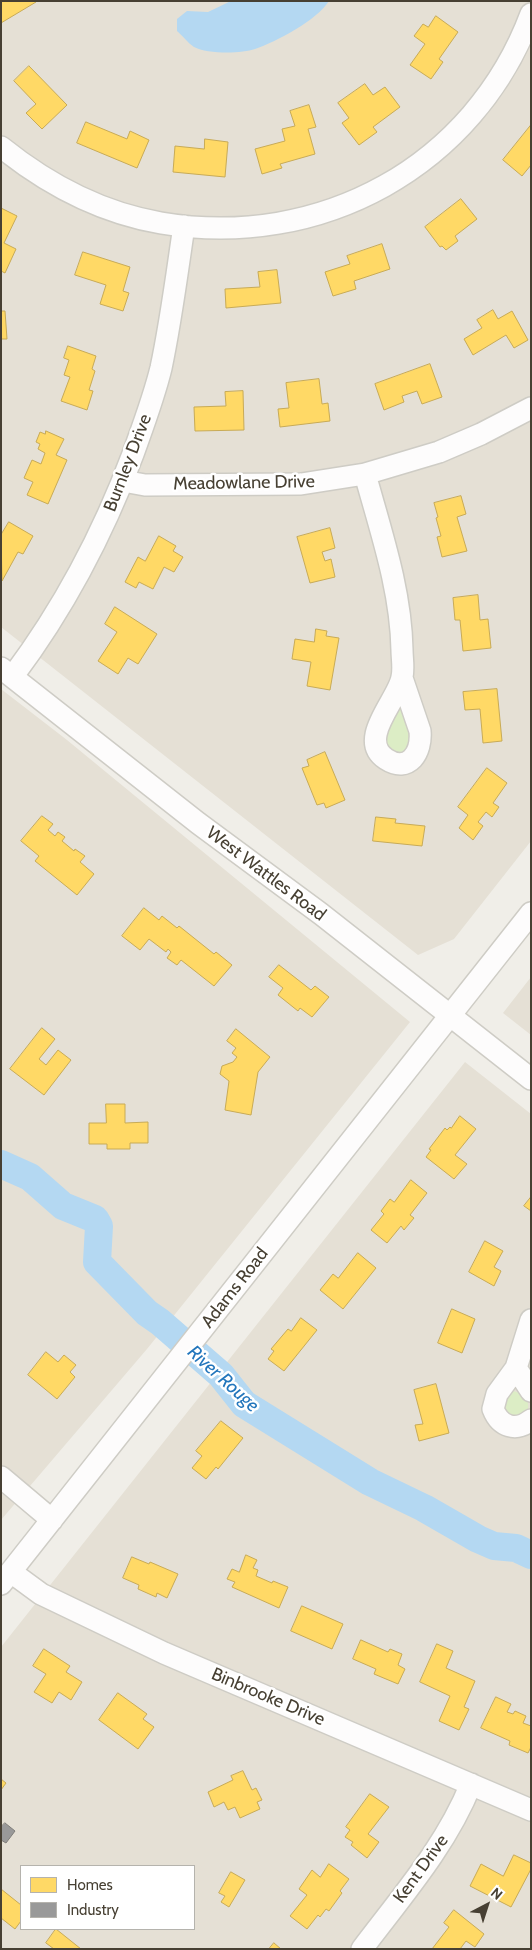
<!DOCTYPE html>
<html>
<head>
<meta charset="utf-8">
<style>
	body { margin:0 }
	#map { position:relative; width:532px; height:1950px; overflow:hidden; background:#f0eee8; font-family:Cabin,sans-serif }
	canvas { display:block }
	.frame { position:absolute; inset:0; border:2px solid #474033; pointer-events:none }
	.legend { position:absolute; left:20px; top:1865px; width:175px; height:65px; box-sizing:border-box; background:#fff; border:1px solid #b5b3ad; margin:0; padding:6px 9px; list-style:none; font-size:15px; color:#474033 }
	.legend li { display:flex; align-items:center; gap:10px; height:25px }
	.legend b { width:25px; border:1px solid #b5b3ad }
	.north { position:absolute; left:462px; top:1880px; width:50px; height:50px; -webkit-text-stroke:4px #fff; paint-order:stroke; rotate:40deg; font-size:14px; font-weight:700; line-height:20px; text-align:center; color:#474033 }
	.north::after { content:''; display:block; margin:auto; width:18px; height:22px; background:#474033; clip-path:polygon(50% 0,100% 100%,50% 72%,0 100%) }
</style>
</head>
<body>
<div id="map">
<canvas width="532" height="1950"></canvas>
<div class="frame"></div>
<ul class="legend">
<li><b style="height:14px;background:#ffd966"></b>Homes</li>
<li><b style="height:14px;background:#999"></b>Industry</li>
</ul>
<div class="north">N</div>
</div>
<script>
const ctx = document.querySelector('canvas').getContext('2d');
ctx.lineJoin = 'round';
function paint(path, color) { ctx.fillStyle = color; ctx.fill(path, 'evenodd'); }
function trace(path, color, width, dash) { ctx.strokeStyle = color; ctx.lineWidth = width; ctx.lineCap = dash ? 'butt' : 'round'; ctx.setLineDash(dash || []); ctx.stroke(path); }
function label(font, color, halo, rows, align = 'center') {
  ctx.font = font + ' Cabin,sans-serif'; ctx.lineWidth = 5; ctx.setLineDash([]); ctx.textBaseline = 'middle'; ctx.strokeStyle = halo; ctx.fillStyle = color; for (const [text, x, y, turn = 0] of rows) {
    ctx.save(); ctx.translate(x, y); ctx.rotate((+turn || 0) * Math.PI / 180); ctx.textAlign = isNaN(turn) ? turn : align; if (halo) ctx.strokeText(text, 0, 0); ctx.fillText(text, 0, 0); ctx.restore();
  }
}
const residential = new Path2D(`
	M1,1H531V841L454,939L418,955L1,627Z
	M1,689L67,740L410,1022L147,1349L1,1520Z
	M531,977V1035L503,1013Z
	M465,1062L531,1114V1949H1V1647ZM21,1866H194V1929H21Z`);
const green = new Path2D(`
	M400,704L411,732V745L401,756L385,747L387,722Z
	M511,1391C522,1392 530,1398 528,1410L512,1420L501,1404Z`);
const water = new Path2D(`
	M231,1H329C317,20 276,42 255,49C241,54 207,54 194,47C188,43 182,35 177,31V19L187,11L208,12Z`);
const homes = new Path2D(`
	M1,1H36V2L1,23Z
	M436,16L458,32L439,59L443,62L431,79L410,65L425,44L414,36L423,24L428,27Z
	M29,66L67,105L42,129L26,113L36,104L14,81Z
	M365,84L373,95L385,87L400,107L373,127L377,132L359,145L342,123L349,118L338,103Z
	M309,105L316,127L308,129L315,154L280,164L282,168L262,174L255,149L285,141L282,129L295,126L290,111Z
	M86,122L127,139L130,131L149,140L137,168L77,143Z
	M531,125V165L522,176L503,160Z
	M205,139L228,142L225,177L173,172L175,146L204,149Z
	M461,199L477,219L455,236L458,241L446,250L442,246L440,247L425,227Z
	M1,208L17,216L4,243L16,249L5,273L1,271Z
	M382,244L390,269L354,281L356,289L333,296L325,272L350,264L347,256Z
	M83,252L130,267L123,291L129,293L123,311L100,304L106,285L75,275Z
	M277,270L281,303L226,308L225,289L260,287L258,272Z
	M493,310L498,319L512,311L528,340L514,348L506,335L473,355L464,339L482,328L477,320Z
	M1,311H5L7,339H1Z
	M68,346L96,356L92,369L95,371L89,390L93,391L87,410L61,401L70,377L64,375L69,360L64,358Z
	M430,364L442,397L422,404L417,391L402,396L404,402L384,410L375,384Z
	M319,379L322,404L328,403L330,421L280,427L278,409L289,408L286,383Z
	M243,391L244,430L195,431L194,407L226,406L225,392Z
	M46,431L64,439L56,455L67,460L48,504L27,495L33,482L24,478L32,460L41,464L45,453L38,449L40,444L36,442L40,432L45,434Z
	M461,496L466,514L457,517L467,551L442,557L437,537L441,536L436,518L438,517L434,503Z
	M9,522L33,536L23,554L18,552L2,581L1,535Z
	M330,528L335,548L322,552L325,561L331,559L335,577L310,583L297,537Z
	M159,536L176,546L173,551L183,557L174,572L164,567L153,589L139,582L136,588L125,582L138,557L145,561Z
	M478,595L480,620L488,619L491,648L463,651L460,620H455L453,598Z
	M115,607L157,634L138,664L128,658L118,674L98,661L117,632L105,624Z
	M316,629L327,631L326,636L339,638L330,690L307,686L311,662L292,659L295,639L314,642Z
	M497,689L502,741L483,743L480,709L465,710L463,692Z
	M325,752L345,800L326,808L324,803L317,805L302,768L309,766L307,760Z
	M487,768L507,783L493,803L499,807L492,817L486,812L478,822L483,826L473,840L459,828L468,815L458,807Z
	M42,816L53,824L48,830L55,836L58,832L65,837L62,841L74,851L75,849L85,856L80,862L94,874L77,895L35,861L39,856L21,841Z
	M376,817L396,819L395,823L425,826L422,846L373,841Z
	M144,908L159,920L162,916L177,928L179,926L214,954L216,952L232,965L214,986L181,960L177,965L167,958L171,952L168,949L166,952L149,939L140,950L122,936Z
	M279,965L311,990L315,986L329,997L312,1017L300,1008L298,1011L278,995L283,988L269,977Z
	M42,1028L55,1039L39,1059L46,1065L58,1050L71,1060L44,1095L10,1069Z
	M236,1029L270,1057L258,1072L251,1115L225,1110L229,1081L220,1074L222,1066L233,1062L237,1057L232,1053L236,1048L227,1041Z
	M106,1104H125V1123L148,1122V1143H130V1149H107V1144H89V1123H106Z
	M460,1116L476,1129L455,1155L467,1164L454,1179L426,1157L431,1150L429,1149L445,1128L447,1130L450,1127L451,1128Z
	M411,1180L427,1193L410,1215L414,1218L404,1230L401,1226L387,1243L371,1230L384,1214L381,1211L390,1199L394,1202Z
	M531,1197V1211L524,1206Z
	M485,1241L503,1251L494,1267L501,1271L494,1286L469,1272Z
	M358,1253L376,1268L343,1309L320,1290L333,1274L338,1278Z
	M452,1309L475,1319L462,1353L438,1343Z
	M301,1318L317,1330L284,1371L268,1359L274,1351L271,1349L288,1329L291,1331Z
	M46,1352L58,1362L64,1355L76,1365L70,1372L75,1377L57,1399L28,1375Z
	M436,1384L449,1433L419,1441L415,1425L423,1424L414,1390Z
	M221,1421L243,1438L218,1469L216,1467L206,1479L192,1468L202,1456L196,1451Z
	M246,1555L257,1560L253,1568L258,1570L256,1576L272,1583L273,1581L288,1587L279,1608L232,1587L235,1582L227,1579L232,1569L239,1572Z
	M132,1557L149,1564L150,1562L178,1574L167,1598L157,1593L156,1597L138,1589L139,1585L123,1578Z
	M302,1606L343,1624L332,1649L291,1631Z
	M361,1640L388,1652L390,1649L402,1654L398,1665L405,1669L398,1684L374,1674L376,1669L353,1659Z
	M437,1644L453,1651L446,1668L475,1681L464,1707L469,1709L459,1730L439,1721L450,1696L420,1682Z
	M44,1649L70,1666L66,1672L82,1682L71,1700L59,1692L52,1703L34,1692L46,1674L33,1666Z
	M118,1693L147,1714L143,1719L154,1727L138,1749L99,1720Z
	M496,1697L511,1704L507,1712L513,1714L515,1711L526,1716L523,1723L531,1726V1747L528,1753L509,1745L510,1741L481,1728Z
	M243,1771L252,1790L256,1788L262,1800L257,1802L260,1809L240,1818L235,1807L228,1810L224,1802L214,1807L208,1792L233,1780L231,1776Z
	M1,1779L6,1783L1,1790Z
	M370,1794L389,1807L368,1834L379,1842L367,1858L351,1845L353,1842L345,1837L350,1830L346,1827Z
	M514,1855L531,1863V1869L511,1907L470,1886L481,1864L503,1876Z
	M329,1864L349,1879L340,1891L342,1893L329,1911L326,1909L320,1917L318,1915L307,1929L290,1916L307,1895L299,1889L312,1870L320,1877Z
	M231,1872L245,1880L229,1907L221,1902L225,1896L219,1893Z
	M1,1889L21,1905V1921L15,1929L1,1918Z
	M454,1910L484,1934L475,1947L466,1941L460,1949H432L449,1927L444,1923Z
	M56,1929L81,1949H54L46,1943Z
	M274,1943L281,1949H269Z`);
const industry = new Path2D(`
	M5,1823L15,1831L6,1843L1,1840V1827Z`);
const river = new Path2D(`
	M1,1164L30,1177L63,1206L95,1219L99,1226L97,1262L147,1313L160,1322L221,1375L244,1404L370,1482L424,1508L478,1539L494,1546L516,1548L531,1555`);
const minor = new Path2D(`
	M1,147C47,184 102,213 161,223C320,250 474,167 531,14
	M365,474C381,532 401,590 402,650C402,658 404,668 402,677C399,699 356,739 386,759C409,774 422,752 420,731L402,678
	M123,481L145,485L301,484L365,474L439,452L481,434L531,408
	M1,668L198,823L321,914L531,1079
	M13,676C64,608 103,534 133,454C143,426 154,397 161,368C171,321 177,273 184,226
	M531,1320L516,1368L497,1394L493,1409C500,1427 516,1432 531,1420
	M516,1368L531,1391
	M1,1477L52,1520
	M11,1572L41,1594L164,1653L531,1810
	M1,1584L531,913
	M362,1949C402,1896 446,1846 471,1784`);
const streetNames = [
	["Burnley Drive",128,463,-69],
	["Meadowlane Drive",244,483,-1],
	["West Wattles Road",266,874,37],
	["Adams Road",235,1288,-52],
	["Binbrooke Drive",268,1697,23],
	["Kent Drive",421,1869,-54]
];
const waterNames = [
	["River Rouge",223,1379,42]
];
paint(residential, '#e5e0d5');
paint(green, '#dcedc5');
paint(water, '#b4d8f2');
paint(homes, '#ffd966');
trace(homes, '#c8ab57', 1);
paint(industry, '#999');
trace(industry, '#807e7a', 1);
trace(river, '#b4d8f2', 28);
trace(minor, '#ceccc5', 24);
trace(minor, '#fdfcfc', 21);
label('18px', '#474033', '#fff', streetNames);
label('italic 19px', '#2376bc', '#fff', waterNames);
</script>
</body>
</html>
